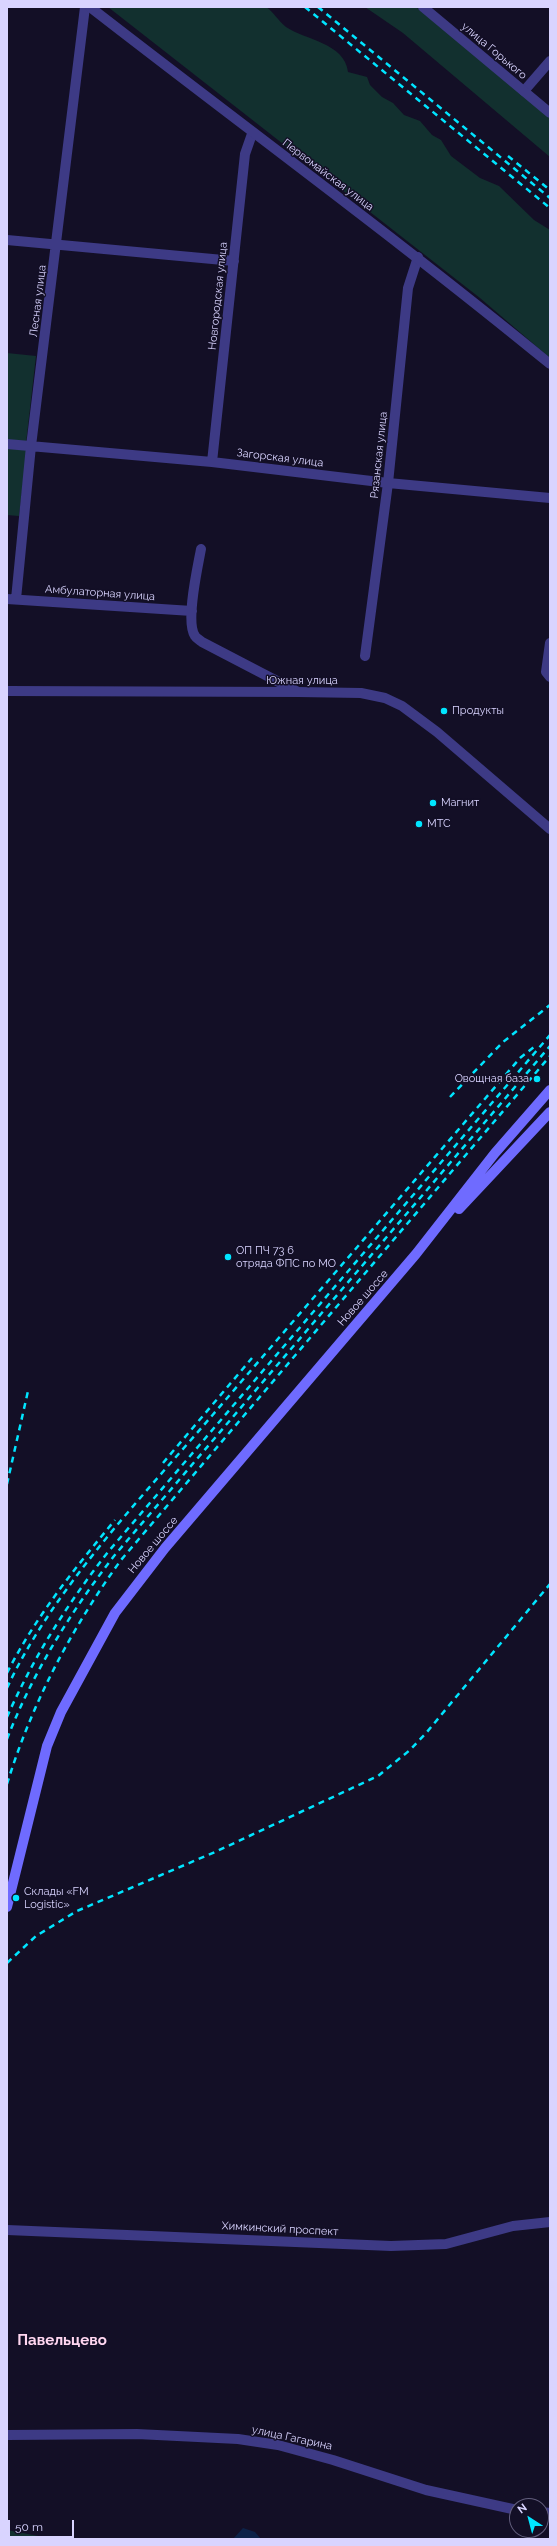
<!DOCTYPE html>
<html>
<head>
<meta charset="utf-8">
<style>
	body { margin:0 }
	#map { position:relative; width:557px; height:2546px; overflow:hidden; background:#130f26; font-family:Raleway,sans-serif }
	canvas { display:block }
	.frame { position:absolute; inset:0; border:8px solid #d9d4ff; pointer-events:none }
	.north { position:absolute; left:509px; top:2498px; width:40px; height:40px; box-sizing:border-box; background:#130f26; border:1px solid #625e7d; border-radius:50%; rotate:324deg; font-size:11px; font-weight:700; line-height:16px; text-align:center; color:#d9d4ff }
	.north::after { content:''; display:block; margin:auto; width:14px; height:18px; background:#00e5ff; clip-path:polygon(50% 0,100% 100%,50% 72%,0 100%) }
	.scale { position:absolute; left:8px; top:2520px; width:66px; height:18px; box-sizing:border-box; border:2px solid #d9d4ff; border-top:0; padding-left:5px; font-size:12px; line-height:14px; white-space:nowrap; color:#d9d4ff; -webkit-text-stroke:3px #130f26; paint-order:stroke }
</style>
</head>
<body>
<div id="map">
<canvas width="557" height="2546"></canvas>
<div class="frame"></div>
<div class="north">N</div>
<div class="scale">50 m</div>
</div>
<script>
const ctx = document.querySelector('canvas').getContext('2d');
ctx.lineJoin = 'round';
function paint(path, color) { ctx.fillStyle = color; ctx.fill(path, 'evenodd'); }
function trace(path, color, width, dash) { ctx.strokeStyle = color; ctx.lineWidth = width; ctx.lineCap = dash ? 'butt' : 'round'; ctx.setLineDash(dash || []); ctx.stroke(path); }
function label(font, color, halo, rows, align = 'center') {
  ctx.font = font + ' Raleway,sans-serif'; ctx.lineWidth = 3; ctx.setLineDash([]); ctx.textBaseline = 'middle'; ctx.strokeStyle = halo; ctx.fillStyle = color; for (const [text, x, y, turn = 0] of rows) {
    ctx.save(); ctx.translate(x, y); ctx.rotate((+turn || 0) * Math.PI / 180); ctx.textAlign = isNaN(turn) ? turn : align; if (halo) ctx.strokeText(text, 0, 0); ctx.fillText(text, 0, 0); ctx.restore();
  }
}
const green = new Path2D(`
	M108,7H266C274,12 278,21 286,27C305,40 345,43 348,72L367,77L370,85L382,97L393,103L404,115L420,121L432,135L441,140L451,156L480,178L499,186L534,220L550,230V358L480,298Z
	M365,7H416L550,117V157L403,33Z
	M7,353L36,356L26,443L7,441Z
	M7,448L27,450L19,516L7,515Z
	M7,2530L54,2539H7Z`);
const water = new Path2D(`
	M243,2528L255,2532L261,2539H233Z`);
const minor = new Path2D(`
	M524,91L550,61
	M7,240L234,261
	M7,444L212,462L388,483L550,498
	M212,462L245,154L252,134
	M201,549C198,566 185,622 195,636C196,638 200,640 202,642L298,692
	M7,599L192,611
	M16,599L31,446L85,7
	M550,643L546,672L550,677
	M365,656L388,483L408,288L418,257
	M7,2435L137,2434L238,2439L278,2445L333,2460L426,2490L517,2510
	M541,2512L550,2513`);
const tertiary = new Path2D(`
	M90,7C243,126 400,241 550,364
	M423,7L550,113
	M7,691L298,692L361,693L385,698L402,706L437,732L550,829
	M7,2230L391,2246L446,2244L513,2226L550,2222`);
const secondary = new Path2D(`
	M459,1209L550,1112
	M7,1907L47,1746L61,1712L115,1613L165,1548L416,1254L495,1153L550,1090`);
const rail = new Path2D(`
	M305,7L550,208
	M318,7L550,198
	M508,156L550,190
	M450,1097L503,1042L550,1005
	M163,1463L252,1358
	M7,1484L28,1391
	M7,1673C36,1616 75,1568 115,1520
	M7,1688C51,1592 141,1498 210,1418C313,1298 417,1178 520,1058L534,1047
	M7,1717C34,1656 68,1603 108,1552L550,1035
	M7,1739C33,1672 70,1613 114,1556L550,1046
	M7,1784C32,1703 71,1629 121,1560L550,1056
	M7,1963L36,1936L77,1911L215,1852L378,1776L410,1750L427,1732L550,1584`);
const markers = [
	[444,711,4,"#00e5ff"],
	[433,803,4,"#00e5ff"],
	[419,824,4,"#00e5ff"],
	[537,1079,4,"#00e5ff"],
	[228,1257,4,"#00e5ff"],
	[16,1898,4,"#00e5ff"]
];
const streetNames = [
	["улица Горького",494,51,40],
	["Первомайская улица",328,175,37],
	["Новгородская улица",218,296,-84],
	["Лесная улица",38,301,-83],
	["Рязанская улица",379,455,-84],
	["Загорская улица",280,458,7],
	["Амбулаторная улица",100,593,4],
	["Южная улица",302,681],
	["Новое шоссе",363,1298,-49],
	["Новое шоссе",153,1545,-50],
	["Химкинский проспект",280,2229,3],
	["улица Гагарина",292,2438,12]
];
const poiNames = [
	["Продукты",452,711],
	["Магнит",441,803],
	["МТС",427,824],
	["Овощная база",529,1079,"right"],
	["ОП ПЧ 73 6",236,1251],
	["отряда ФПС по МО",236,1264],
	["Склады «FM",24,1892],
	["Logistic»",24,1905]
];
const districtNames = [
	["Павельцево",62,2340]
];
paint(green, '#12302f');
paint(water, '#0c2248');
trace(minor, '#3d3a85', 10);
trace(tertiary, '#3d3a85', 10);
trace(secondary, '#6f6bff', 10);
trace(rail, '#00e5ff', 2.5, [6, 5]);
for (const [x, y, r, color] of markers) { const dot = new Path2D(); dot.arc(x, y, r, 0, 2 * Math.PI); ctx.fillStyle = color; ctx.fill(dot); trace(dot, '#130f26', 1.5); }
label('11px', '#d9d4ff', '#130f26', streetNames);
label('11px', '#d9d4ff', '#130f26', poiNames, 'left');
label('bold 15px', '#ffd6f0', '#130f26', districtNames);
</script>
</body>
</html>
